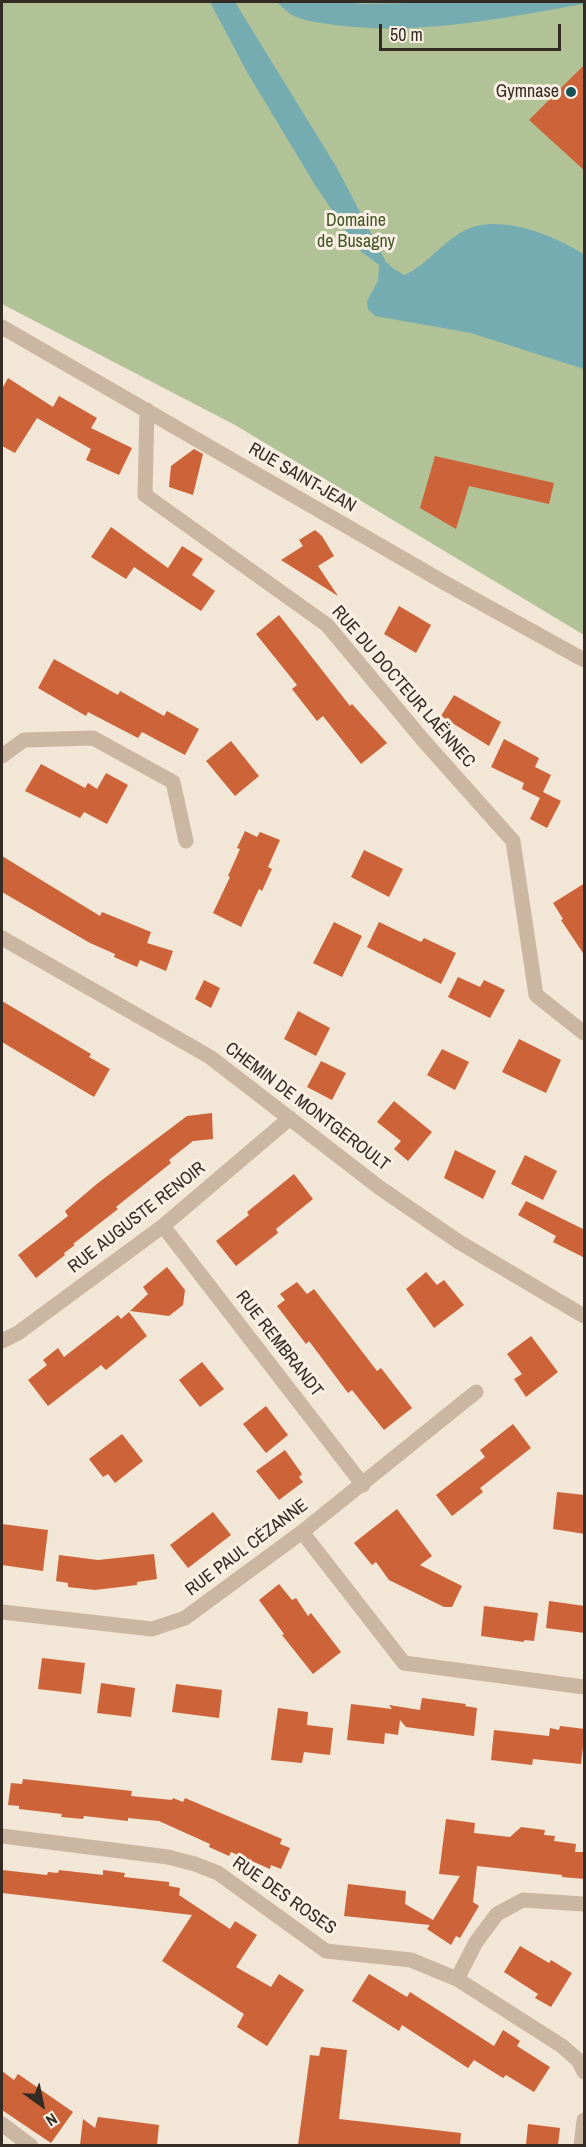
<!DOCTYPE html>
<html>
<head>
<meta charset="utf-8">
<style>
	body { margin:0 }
	#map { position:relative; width:586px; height:2147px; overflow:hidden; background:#f2e6d7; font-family:"Archivo Narrow",sans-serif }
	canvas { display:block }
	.frame { position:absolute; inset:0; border:3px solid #352b25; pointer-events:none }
	.north { position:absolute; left:12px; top:2075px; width:60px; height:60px; -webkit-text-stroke:4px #faf0e3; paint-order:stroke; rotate:147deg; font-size:16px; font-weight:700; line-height:24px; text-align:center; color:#352b25 }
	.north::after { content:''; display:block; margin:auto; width:21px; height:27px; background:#352b25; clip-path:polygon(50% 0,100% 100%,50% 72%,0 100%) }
	.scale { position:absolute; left:379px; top:24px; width:182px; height:27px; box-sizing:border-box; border:3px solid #352b25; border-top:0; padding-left:8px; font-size:18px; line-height:21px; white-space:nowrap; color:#352b25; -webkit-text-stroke:4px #faf0e3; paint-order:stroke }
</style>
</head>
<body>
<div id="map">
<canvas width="586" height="2147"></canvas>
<div class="frame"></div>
<div class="north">N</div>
<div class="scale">50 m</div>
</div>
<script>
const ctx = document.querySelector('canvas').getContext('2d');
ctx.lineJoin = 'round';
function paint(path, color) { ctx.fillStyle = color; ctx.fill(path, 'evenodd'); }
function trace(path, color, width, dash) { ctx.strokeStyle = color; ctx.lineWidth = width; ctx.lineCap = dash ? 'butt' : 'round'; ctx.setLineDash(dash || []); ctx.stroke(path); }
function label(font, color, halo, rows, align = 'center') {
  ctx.font = font + ' "Archivo Narrow",sans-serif'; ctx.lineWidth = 6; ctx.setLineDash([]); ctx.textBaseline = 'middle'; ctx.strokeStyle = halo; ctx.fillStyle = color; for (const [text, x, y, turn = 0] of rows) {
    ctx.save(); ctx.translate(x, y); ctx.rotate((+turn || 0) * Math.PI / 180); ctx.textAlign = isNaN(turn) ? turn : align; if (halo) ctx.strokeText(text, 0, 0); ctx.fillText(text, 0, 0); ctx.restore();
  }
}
const green = new Path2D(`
	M2,2H584V635L235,425L2,304Z`);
const water = new Path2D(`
	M210,2H235L337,168L386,262L394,269L404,275L409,273C428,262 442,244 460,233C494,211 552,234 583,254L584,255V369L471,333L375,316L368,309L367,301L378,281L379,265L359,250L315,185L247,72Z
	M277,2H342L363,4L455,2H584V4C503,18 417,36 335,25C322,23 307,22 294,16C288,13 282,7 277,2Z`);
const building = new Path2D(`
	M585,64V171L529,120Z
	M8,378L53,407L59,396L97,418L91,428L132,448L119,475L86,460L91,449L37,418L15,453L2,446V389Z
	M194,449L203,454L193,495L169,487L171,466Z
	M435,456L554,483L549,504L469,486L456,529L420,508Z
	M111,527L168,568L182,546L203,559L192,575L215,591L201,611L134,567L126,579L91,557Z
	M315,530L322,536L334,556L318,566L338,596L281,560L303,546L299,540Z
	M399,606L431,625L416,653L384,634Z
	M279,615L350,706L352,704L387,743L361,764L323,716L317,721L292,689L297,685L256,634Z
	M54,659L118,695L120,691L164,716L167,711L199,729L185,755L142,732L138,738L88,712L86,716L38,688Z
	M454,695L501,722L489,746L441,716Z
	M504,739L539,758L535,767L551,775L542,794L543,792L561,801L547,828L530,819L540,798L522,789L524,783L491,767Z
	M231,741L259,776L235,796L206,761Z
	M41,764L85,788L88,783L97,789L106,773L128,785L107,824L84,812L80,818L25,791Z
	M245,831L257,837L260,832L280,840L268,867L272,869L262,891L259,889L241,927L213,913L230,877L228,876L240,849L237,848Z
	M364,850L403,869L389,897L351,877Z
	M2,856L100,916L102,912L151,932L147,943L173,951L166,971L140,960L137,967L114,957L115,954L90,943L2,892Z
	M585,883V956L561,920L563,919L553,903Z
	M334,922L362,936L342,977L313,963Z
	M379,922L421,942L424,938L456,953L441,984L367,947Z
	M458,977L480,987L484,980L505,990L490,1018L448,997Z
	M204,980L220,988L211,1008L195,999Z
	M2,1001L91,1054L89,1057L110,1069L94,1097L2,1042Z
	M298,1011L330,1028L316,1056L284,1039Z
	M519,1039L561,1060L546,1093L502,1072Z
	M442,1049L469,1062L455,1090L427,1075Z
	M321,1061L346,1073L332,1100L307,1087Z
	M394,1101L432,1132L408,1161L394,1149L401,1141L377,1122Z
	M212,1113L213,1139L193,1141L169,1160L171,1163L116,1207L118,1209L73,1244L75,1245L64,1253L65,1255L36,1278L18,1255L68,1216L65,1211L98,1183L187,1116Z
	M455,1150L496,1171L483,1199L444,1178Z
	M525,1155L557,1171L543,1200L511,1184Z
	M294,1174L313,1199L276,1229L278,1233L236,1266L216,1241L249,1215L247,1212Z
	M526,1201L585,1230V1258L553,1242L556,1236L518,1215Z
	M167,1267L185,1290L183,1305L169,1316L130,1311L148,1294L143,1287Z
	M426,1272L437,1285L444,1280L464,1305L434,1328L406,1289Z
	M297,1282L307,1294L314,1289L377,1371L381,1368L412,1408L384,1430L352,1390L348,1393L309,1341L306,1344L277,1306L285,1300L280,1294Z
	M129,1312L147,1336L106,1370L101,1365L48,1406L28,1380L47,1365L43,1360L58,1348L64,1357L118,1315L121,1319Z
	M531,1336L558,1372L526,1397L514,1379L522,1374L507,1354Z
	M202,1362L224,1389L200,1407L179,1380Z
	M266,1406L288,1435L266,1453L243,1424Z
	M513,1424L531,1448L480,1488L483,1492L452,1516L436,1495L485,1457L480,1450Z
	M122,1434L143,1461L115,1483L108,1474L103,1477L89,1459Z
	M285,1450L302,1474L299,1477L303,1482L279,1500L256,1471Z
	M557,1492L585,1495V1534L553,1529Z
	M397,1509L432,1556L420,1565L462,1586L452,1607H444L389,1580L376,1562L372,1565L354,1543Z
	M213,1512L231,1535L188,1568L170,1545Z
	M2,1524L48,1530L43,1571L2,1565Z
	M154,1554L157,1579L137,1582V1585L95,1590L68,1587V1583L56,1581L59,1555L98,1560Z
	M279,1584L292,1600L296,1598L308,1616L311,1613L341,1652L313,1674L282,1635L284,1634L259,1600Z
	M549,1601L585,1606V1633L546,1628Z
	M484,1606L538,1613L534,1641L524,1640V1642L481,1636Z
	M42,1658L85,1663L81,1694L38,1689Z
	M101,1683L135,1688L131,1717L97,1713Z
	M176,1684L222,1690L219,1718L172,1712Z
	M422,1698L466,1704L465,1706L477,1708L474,1736L406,1727L400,1720L398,1735L385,1733L384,1744L347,1740L351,1704L392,1709L389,1705L420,1710Z
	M278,1708L308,1712L307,1725L333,1728L330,1755L304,1752L302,1763L271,1760Z
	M560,1726L585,1729L581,1764L533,1759L532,1765L491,1760L494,1730L549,1736L550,1728L559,1730Z
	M23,1779L132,1791L131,1796L172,1800L173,1798L183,1802L185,1798L282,1839L280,1844L290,1848L281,1869L271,1865L270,1869L231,1852L229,1856L209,1847L210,1844L159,1821L128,1818V1821L84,1816L83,1819L61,1817L62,1814L19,1809V1806L8,1805L11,1783L22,1784Z
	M446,1819L475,1823L474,1833L510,1837L521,1827L545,1830L544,1835L555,1836L554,1841L576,1844L575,1852H585V1879L562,1877V1875L477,1866L473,1902L479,1906L460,1938L456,1936L451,1945L427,1929L430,1925L344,1916L348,1884L406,1891L405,1904L433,1920L460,1876L439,1874Z
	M2,1870L47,1875L48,1872L58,1873L59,1870L103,1875V1870L125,1873L124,1877L169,1882V1886L180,1888L179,1895L230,1929L235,1921L257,1935L236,1967L271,1987L279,1974L304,1990L267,2046L237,2027L244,2014L162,1961L192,1915L2,1893Z
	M520,1946L549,1963L551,1960L572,1973L551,2007L535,1998L538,1994L504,1972Z
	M369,1974L407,1997L410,1992L494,2046L503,2030L520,2041L517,2046L550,2067L534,2092L506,2075L503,2078L474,2060L468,2068L402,2025L399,2031L352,2001Z
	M321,2047L347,2050L339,2119L461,2133L460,2145H298L310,2055L319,2056Z
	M2,2071L14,2080L18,2074L73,2112L51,2143L2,2110Z
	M98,2117L159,2125L157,2145H80L83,2119L95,2128Z
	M528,2124L560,2128L558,2145H526Z`);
const minor = new Path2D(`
	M2,327L445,583L584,660
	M147,410L145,495L327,625L423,740L513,841L536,995L584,1033
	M2,756L24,740L93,738L173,782L186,841
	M2,938L210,1057L380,1188L459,1242L584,1316
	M163,1226L363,1485
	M2,1341L18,1333L163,1226L290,1118
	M302,1532L404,1663L584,1687
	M2,1612L152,1629L185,1618L302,1532L476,1392
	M2,1836L168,1857L195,1864L218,1873L326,1951L411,1960L457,1979L562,2046L578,2060L584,2072
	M457,1979L476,1942L497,1914L523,1900L584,1904
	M2,2124L31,2146
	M581,2146L584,2120`);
const markers = [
	[571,92,6,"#185259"]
];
const poiNames = [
	["Gymnase",559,92]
];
const parkNames = [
	["Domaine",356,221],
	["de Busagny",356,242]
];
const streetNames = [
	["RUE SAINT-JEAN",302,478,30],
	["RUE DU DOCTEUR LAËNNEC",403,687,49],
	["CHEMIN DE MONTGEROULT",307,1107,37],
	["RUE AUGUSTE RENOIR",137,1218,-38],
	["RUE REMBRANDT",279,1344,52],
	["RUE PAUL CÉZANNE",247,1548,-37],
	["RUE DES ROSES",284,1896,35]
];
paint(green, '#b1c296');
paint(water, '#74acb1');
paint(building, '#cd6339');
trace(minor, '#cbb6a2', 15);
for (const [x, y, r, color] of markers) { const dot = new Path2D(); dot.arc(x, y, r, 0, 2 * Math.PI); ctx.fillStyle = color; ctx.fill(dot); trace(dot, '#faf0e3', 2); }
label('18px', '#352b25', '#faf0e3', poiNames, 'right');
label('18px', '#425527', '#faf0e3', parkNames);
label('18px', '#352b25', '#faf0e3', streetNames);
</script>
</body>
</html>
